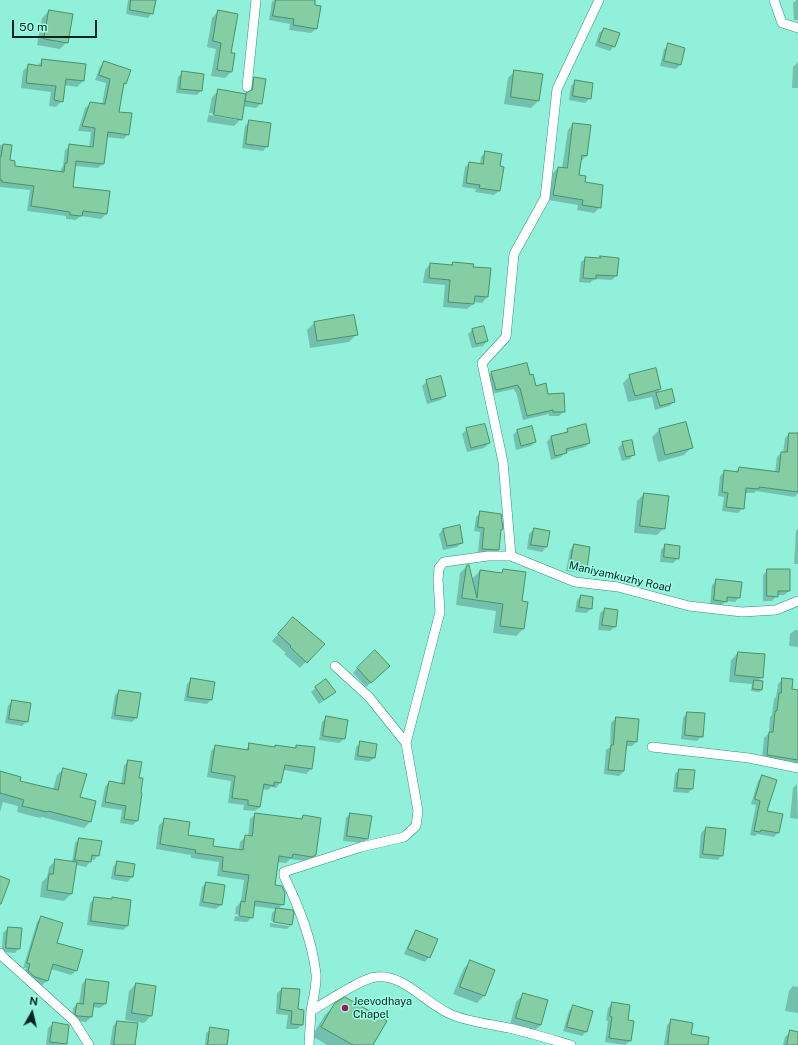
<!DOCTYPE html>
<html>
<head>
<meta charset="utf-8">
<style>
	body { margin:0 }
	#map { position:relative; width:798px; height:1045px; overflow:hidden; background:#91f0da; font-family:"Public Sans",sans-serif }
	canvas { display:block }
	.north { position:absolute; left:12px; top:993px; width:40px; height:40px; -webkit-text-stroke:3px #9efee7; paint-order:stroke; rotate:8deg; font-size:11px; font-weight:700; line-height:16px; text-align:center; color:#05241e }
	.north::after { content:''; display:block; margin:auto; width:14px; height:18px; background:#05241e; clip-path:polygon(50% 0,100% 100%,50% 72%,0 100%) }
	.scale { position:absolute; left:12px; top:20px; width:85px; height:18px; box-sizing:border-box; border:2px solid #05241e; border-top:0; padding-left:5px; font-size:12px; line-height:14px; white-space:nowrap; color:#05241e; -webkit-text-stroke:3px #9efee7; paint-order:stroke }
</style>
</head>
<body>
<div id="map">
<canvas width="798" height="1045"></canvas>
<div class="north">N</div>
<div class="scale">50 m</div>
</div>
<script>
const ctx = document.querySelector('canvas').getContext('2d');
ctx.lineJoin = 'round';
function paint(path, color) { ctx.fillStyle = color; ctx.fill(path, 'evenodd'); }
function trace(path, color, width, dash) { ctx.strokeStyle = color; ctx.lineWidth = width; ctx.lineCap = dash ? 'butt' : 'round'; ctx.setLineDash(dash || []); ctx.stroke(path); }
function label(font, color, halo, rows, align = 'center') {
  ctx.font = font + ' "Public Sans",sans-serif'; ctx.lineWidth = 3; ctx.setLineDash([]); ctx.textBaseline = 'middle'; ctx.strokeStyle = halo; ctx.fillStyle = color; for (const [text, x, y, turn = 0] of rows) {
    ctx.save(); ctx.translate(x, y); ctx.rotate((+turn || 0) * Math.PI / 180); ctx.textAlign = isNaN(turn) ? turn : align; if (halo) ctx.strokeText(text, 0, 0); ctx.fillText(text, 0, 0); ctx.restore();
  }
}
const shadow = new Path2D(`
	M128,0H155L152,13L148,18L126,14Z
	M274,0H314L313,6L319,7L316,29L311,33L289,30L290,24L269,20L272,2Z
	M796,0H798V20H794L793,3Z
	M49,11L67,42L60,49L37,45L42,18Z
	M218,11L230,53L231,72L225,78L211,76L216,49L207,47L212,18Z
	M604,29L614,46L610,51L595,46L599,33Z
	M669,45L680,65L676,69L660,66L664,49Z
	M43,60L83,81L77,87L64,85L62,101L56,107L49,106L51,92L21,88L23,71L29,65L37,66Z
	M104,62L125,84L123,86L118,112L128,134L124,139L106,137L103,164L98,168L75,166L72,188L109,192L106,214L101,219L81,216L76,220L66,219V216L27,211L30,190L0,187V145L11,146L9,161L14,167L60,172L61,169L63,166L65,150L70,146L89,148L91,132L78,131L85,108L90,104L102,105L106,83L95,80L100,67Z
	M798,62V88H792L793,67Z
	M515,71L538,101L531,108L504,104L508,78Z
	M183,72L201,91L197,95L176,93L178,77Z
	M254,79L261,103L256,108L243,106L241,119L234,126L207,122L212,97L219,90L246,95L248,93L250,83ZM209,113L237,118V120L209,115Z
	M576,81L590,98L585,103L569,100L571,86Z
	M250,121L267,146L263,151L242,148L245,126Z
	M573,124L586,156L580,162L578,176L600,207L594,213L577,210L578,205L548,200L553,173L558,168H562L568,130Z
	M485,153L499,167V191L494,195L475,192L476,189L462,187L465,167L470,163L480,165L481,157Z
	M601,257L616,276L612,280L594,279L590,283L579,282L581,262L586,258L599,259Z
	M453,263L472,268L487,297L482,303L473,302V304L467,309L443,307L445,285L423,283L425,270L430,264L450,266Z
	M314,323L356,335L349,342L310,348L307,330Z
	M473,329L487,341L483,346L472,348L468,334Z
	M491,373L529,376L535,387L548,395L564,411L559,416H549V414L523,420L516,392H515L514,389L491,394L487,377Z
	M630,376L660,389L656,394L671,390L674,402L669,406L655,410L652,397L628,402L623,383Z
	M427,381L445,396L441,400L427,404L422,386Z
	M467,429L489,443L484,448L467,452L462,434Z
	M568,430L589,443L585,447L566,452L561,457L551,460L547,442L551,437L563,434Z
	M659,430L691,448L684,455L658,462L652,437Z
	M517,431L535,442L531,446L516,450L513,435Z
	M789,434H798V493L795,497L756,491L754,493H744L743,508L738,513L722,511L724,497L718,496L720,476L725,471L735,472L739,468L775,473L777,457L781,453H783L785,438Z
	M623,443L634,454L630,459L622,461L618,448Z
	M644,494L664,528L657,535L634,533L637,501Z
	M480,513L500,531L498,550L493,554L478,553L480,532L474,531L476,517Z
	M443,529L462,542L457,547L443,550L439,534Z
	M534,529L549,531L546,547L542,552L527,549L529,534Z
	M798,529V564H794L796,531Z
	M574,545L589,547L586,569L582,573L566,571L570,550Z
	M665,545L678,558L673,563L660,562L661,550Z
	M467,566L473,583V578L480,571L500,574L503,570L520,602L523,629L516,636L493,633L496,611L456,605L460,573Z
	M768,570L789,591L784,595H777L772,601H763V575Z
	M717,580L739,597L735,602L726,601L721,606L710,605L712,585Z
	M581,596L591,609L586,613L575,612L577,600Z
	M605,609L615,627L610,631L598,630L600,613Z
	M287,624L323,644L300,668L284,654L286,653L272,641Z
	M795,630H798V647L789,646L790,634Z
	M738,653L762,677L758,681L762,682L761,690L759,692L751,691L752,684L729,682L731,660Z
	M389,666L366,687L353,673L357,668Z
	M783,679L791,690L798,691V766L762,760L764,738L769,733L770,717L772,715L774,699L776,697L778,684Z
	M191,680L211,700L207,704L184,701L187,684Z
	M326,680L330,696L319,704L311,692Z
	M120,691L140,694L136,718L132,722L111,719L115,695Z
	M12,701L27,721L22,726L5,723L8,706Z
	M687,713L702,736L697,741L681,739L683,718Z
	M327,717L344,739L339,743L319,740L322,722Z
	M616,718L636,742L632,746H626L624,771L619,776L604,774L606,750L610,747L611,723Z
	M361,742L374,758L369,762L354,760L356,747Z
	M250,744L274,748L276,746L293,749L297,746L314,748L311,769L306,774L284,770L280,783L276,788L271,787L268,790L262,789L260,807L255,811L243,810L244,805L228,803L231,781L207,777L211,751L216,746L245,751Z
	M128,761L138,778L137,821L133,825L120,823L122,810L101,807L105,787L109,782L121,784L124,766Z
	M64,769L90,822L84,828L42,817L40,818L17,812L18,806L3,802L0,812V772L19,781L53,790L57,775Z
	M679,770L692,789L688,793L673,792L675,774Z
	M762,776L765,812L781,815L778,833L774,837L757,834L755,836L750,835L756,805L751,804L758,781Z
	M797,784L798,819L790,818L793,788Z
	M256,814L300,820L303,816L315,855L309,860L306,861L290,859L286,863L277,862L274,886L283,904L278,909L291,925L287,929L270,927V923L289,926V923L271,921L272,913L276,909L253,906L252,917L247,922L234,921L235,916L249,918V916L235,914L236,907L241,902L244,880L217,876L219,862L191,858V855L156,849L159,825L165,820L187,836L212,847L239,850L240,842L246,836L248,837L250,819Z
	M350,814L367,839L363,843L343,841L346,818Z
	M706,828L722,855L718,860L699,858L701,833Z
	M79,839L98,855L94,860L91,859L90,862L86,867L76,865L71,894L64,901L40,897L42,882L47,877L49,867L56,860L72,862L75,843Z
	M117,862L134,865L132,877L127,882L111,879L113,867Z
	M206,883L221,905L216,909L199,906L202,887Z
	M95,898L127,926L123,930L87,925L90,903Z
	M42,918L56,943L82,951L76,971L71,975L51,969L47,981L42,985L30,982L24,976L26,968H23L37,922Z
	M8,928L19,948L15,953L2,952L3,933Z
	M416,931L429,957L425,962L404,954L412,936Z
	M471,961L494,970L484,996L477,1003L453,994L464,968Z
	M86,980L105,1004L100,1008L92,1007L91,1017L86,1022L72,1020L73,1008L77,1004H79L82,984Z
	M136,984L151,1016L144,1023L125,1020L129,991Z
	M793,986L798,987V1013L785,1011L789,991Z
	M282,989L299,990L297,1010L303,1011L302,1025L297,1029H286L288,1015L276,1014L277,993Z
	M523,995L547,1001L541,1025L533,1032L510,1025L516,1002Z
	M613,1003L627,1021L630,1041L625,1045L605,1042L608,1021L606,1020L608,1008Z
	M335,1005L372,1045H327L312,1036L325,1015Z
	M573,1007L592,1012L586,1032L582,1036L563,1031L569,1011Z
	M672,1020L690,1035L707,1045H664L667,1025Z
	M117,1022L134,1045H110L113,1026Z
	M53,1024L66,1044L65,1045H46L48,1028Z
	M211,1029L226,1045H205L206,1033Z
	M791,1031L798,1033V1045H783L785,1037Z`);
const building = new Path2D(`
	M131,0H156L153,14L130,10Z
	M276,0H315V5L321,6L317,29L293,25L294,19L273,16Z
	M49,10L73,14L68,43L44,39Z
	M218,10L238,14L231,53H235L232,72L217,70L221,43L213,41Z
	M604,28L620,33L615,47L599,42Z
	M668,43L685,48L681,65L664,61Z
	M42,59L86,64L84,81L66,79L63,102L54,100L56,86L26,83L28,64L41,66Z
	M104,61L131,70L126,84L124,83L119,112L132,113L129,135L108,132L104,164L76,161L73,187L110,191L107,214L83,211L82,216L70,215V212L31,206L34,186L2,182V180H0V157H1L3,144L12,145L10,160L15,161V166L64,172L65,163H67L69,144L93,147L95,128L82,126L90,102L105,104L110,79L99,75Z
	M514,70L543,74L539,101L511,97Z
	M182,71L204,74L202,91L180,89Z
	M254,77L266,79L262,104L245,101L246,93L252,90Z
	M575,80L593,83L591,99L573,96Z
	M218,89L246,94L242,120L214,115Z
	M249,120L271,123L268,147L246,144Z
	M573,123L591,125L587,156L582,155L579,175L586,176L585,182L603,185L601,208L582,205L583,200L553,195L558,167L567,168Z
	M485,151L502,154L500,166L504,167L500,191L479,188L480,185L466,183L469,162L483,164Z
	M600,256L619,258L617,276L596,275V279L583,278L585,257L600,258Z
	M453,262L474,264L473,267L491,268L488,297L475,296L474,304L448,302L450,280L429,278L430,263L452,265Z
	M354,315L358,335L317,341L314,322Z
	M484,326L488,341L476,344L472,329Z
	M527,363L530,375L533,374L536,386L546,383L548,394L564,393L565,412H553V410L527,416L520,388H519L518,385L496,390L491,372Z
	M656,368L661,389L635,396L629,375Z
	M441,376L446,396L431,400L426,380Z
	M672,389L675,402L660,406L656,393Z
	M686,422L693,448L665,455L659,429Z
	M485,424L490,443L471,448L466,428Z
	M586,424L590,443L566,449L567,453L555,456L551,436L568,432L567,429Z
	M532,426L536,442L521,446L517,430Z
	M789,433H798V492L759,487V489L746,488L744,509L726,507L728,493L722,492L724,470L738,472L739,467L779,472L781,452H787Z
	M632,440L635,455L626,457L622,442Z
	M644,493L669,496L665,529L640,526Z
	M480,511L501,514L503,529L501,530L499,550L482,549L484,528L478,527Z
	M460,525L463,543L447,546L443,529Z
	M534,528L550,531L547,547L531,545Z
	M574,544L590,547L587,569L570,567Z
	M665,544L680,546L679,559L664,557Z
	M467,565H469L477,598L480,570L502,573L503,569L526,572L522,601L528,602L524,629L500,626L503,604L462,598Z
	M767,569H790V591H778V597L767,596Z
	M716,579L742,582L740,598L727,597V602L714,600Z
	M581,595L593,597L592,609L579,607Z
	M605,608L618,610L616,627L602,625Z
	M293,617L325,644L307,663L290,647L291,646L278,634Z
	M375,650L390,666L371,683L357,668Z
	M738,652L765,654L763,678L735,675Z
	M191,678L215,682L212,700L188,697Z
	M782,678L793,679L792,689L798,690V760L767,755L769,732H773L775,711H777L779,693H781Z
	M326,679L336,692L324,700L315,687Z
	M754,680L763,681L762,690L753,689Z
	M119,690L141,693L137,718L115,715Z
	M12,700L31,703L28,722L9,719Z
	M687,712L705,713L703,737L685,735Z
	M326,716L348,720L345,739L323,736Z
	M616,717L639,719L637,742L627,741L624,771L608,770L611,745H613Z
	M360,741L377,744L375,758L358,756Z
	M249,743L275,747V745L296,748V745L315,747L312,769L285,765L281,783L274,782V786L264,784L260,807L248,805V800L232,798L235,776L211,772L215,745L248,750Z
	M128,760L142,762L139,778H143L141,792L142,793L138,821L124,819L126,806L105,802L109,781L124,784Z
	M63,768L87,774L80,797L96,801L91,822L48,811L47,812L22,806L24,800L0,793V771L21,777L20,781L58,790Z
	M679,769L695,770L693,789L677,788Z
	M762,775L777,780L767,811L783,814L779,833L761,830L760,832L754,831L760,801L755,799Z
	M255,813L302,819L303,815L321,818L316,855L312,857L293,854L292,858L279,856L275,885L282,886L285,893L284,905L255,901L253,918L239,916L241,901L245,902L249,875L222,871L223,857L195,853L196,850L160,844L164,818L190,822L188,835L214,839L213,846L243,850L245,835L252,836Z
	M350,813L372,816L368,839L347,836Z
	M706,827L726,829L723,856L703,854Z
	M79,838L102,841L99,856L92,855L91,862L75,860Z
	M55,859L77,862L72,894L47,890L49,874H53Z
	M117,861L135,864L133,877L115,875Z
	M0,876L10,880L1,904H0Z
	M206,882L225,885L222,905L203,902Z
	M94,897L112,899V897L131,900L128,926L91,921Z
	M276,908L293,910L294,913L292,925L274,922Z
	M41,916L63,923L57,943L83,950L77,971L53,964L48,981L35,977L28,971L30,964L27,963Z
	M8,927L22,928L20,949L6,948Z
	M416,930L438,939L430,958L408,949Z
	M470,960L495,970L485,996L460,987Z
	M86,979L109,982L106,1004L94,1003L92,1017L77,1016L75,1014L77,1003L83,1004Z
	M136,983L156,986L152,1016L132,1013Z
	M282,988L300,989L298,1009L304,1010L303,1025L291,1024L292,1011L280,1009Z
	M523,993L548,1000L541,1025L516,1018Z
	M345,997L387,1021L373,1045H353L321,1027L334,1004Z
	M612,1002L630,1005L628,1020L634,1021L631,1041L609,1038L612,1017L610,1016Z
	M573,1005L593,1011L587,1032L567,1027Z
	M671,1019L693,1023L691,1034L709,1037L708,1045H668Z
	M117,1021L138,1023L135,1045H114Z
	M53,1022L69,1025L67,1044L50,1042Z
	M210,1027L229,1030L227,1045H208Z
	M790,1030L798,1032V1045H787Z`);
const minor = new Path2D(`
	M774,0L782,23L798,28
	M247,87L256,0
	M511,556L503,462L482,363L506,337L514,254L545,198L557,89L599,0
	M335,666L369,697L406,743
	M652,747L749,758L798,768
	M0,953L2,956L74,1021L89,1045
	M311,1011C313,999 317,985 316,974C312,939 299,907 284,876V872L361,847L404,837L416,826L418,811L406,743L440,612L438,580L439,568L444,562L488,556H511L575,582L618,587L689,606L742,612L776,610L798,601
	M309,1045L311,1011C325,1003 362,978 376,977C404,974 425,1003 450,1014C468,1022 490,1024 509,1028C530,1033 550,1039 571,1045`);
const markers = [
	[345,1008,4,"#a3165d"]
];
const streetNames = [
	["Maniyamkuzhy Road",620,577,13]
];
const poiNames = [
	["Jeevodhaya",353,1002],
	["Chapel",353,1015]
];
paint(shadow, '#0003');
paint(building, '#85cea3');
trace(building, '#489169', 1);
trace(minor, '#2d9380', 10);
trace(minor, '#fff', 9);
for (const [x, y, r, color] of markers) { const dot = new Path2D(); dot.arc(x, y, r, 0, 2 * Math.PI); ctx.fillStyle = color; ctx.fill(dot); trace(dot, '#9efee7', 1.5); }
label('11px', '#05241e', '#9efee7', streetNames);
label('11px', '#05241e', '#9efee7', poiNames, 'left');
</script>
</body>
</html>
